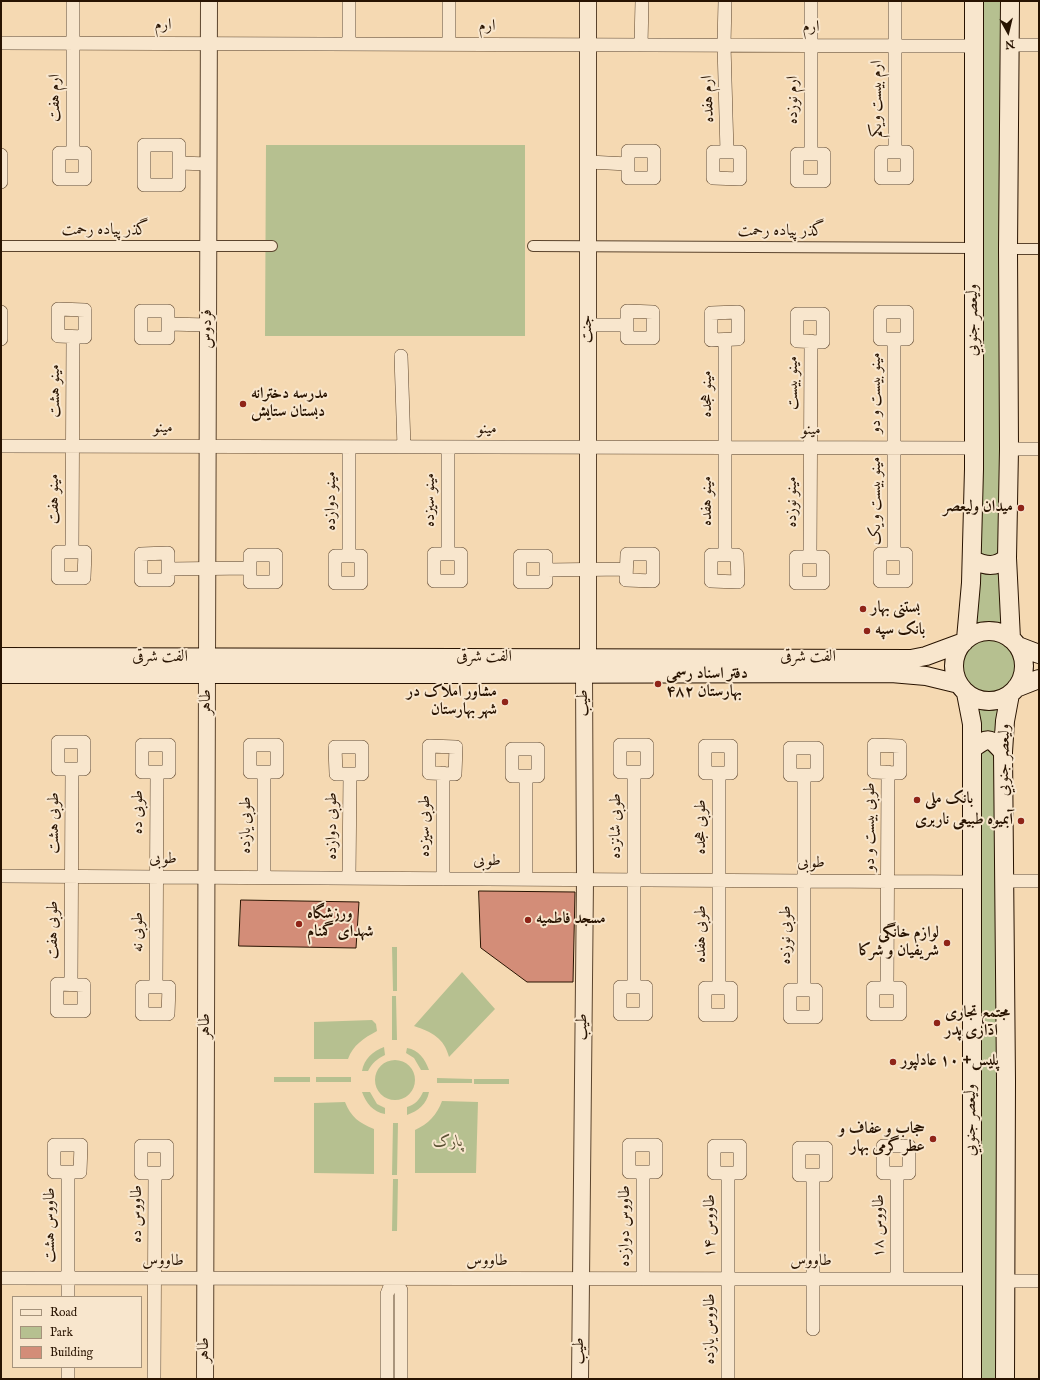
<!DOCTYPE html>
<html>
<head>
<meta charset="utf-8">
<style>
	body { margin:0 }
	#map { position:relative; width:1040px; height:1380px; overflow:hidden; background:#f5d9b2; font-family:"IM FELL English",serif }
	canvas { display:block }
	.frame { position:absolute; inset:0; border:2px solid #281301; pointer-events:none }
	.legend { position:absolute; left:12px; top:1296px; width:130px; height:72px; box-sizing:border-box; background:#f8e6cd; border:1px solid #a5927b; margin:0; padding:5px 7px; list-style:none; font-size:12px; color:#281301 }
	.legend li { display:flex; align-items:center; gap:8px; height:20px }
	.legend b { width:20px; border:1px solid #a5927b }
	.north { position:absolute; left:988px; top:12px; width:40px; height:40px; -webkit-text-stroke:3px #f8e6cd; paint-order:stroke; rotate:172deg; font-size:11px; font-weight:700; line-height:16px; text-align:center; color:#281301 }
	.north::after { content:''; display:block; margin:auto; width:14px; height:18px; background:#281301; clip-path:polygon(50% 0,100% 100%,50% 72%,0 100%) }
</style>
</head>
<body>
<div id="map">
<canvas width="1040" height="1380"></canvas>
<div class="frame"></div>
<ul class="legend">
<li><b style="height:5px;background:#f8e6cd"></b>Road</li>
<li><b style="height:11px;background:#b6c090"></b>Park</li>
<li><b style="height:11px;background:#d38d78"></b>Building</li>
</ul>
<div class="north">N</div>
</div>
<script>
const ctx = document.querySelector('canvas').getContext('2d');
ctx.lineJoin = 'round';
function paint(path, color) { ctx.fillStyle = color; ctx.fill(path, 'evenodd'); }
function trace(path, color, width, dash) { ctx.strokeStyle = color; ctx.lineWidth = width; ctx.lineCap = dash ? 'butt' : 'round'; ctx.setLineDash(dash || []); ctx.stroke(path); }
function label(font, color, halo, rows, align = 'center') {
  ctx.font = font + ' "IM FELL English",Amiri,serif'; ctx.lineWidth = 4; ctx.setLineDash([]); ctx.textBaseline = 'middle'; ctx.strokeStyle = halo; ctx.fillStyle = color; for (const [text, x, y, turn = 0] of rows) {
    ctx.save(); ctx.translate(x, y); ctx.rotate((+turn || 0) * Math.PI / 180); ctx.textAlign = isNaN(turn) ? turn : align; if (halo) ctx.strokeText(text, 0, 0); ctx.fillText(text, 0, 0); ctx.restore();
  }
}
const green = new Path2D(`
	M981,1H1004L1001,554L988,558L979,553Z
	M266,145H525V336H265Z
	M978,566L1000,567L1002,629C993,625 985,625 976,630Z
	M961 666a28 28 0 1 1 56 0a28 28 0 1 1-56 0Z
	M976,706C986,709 992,709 1002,706L998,735L979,736Z
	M985,748L997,754L998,1379H977L980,753Z
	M392,947H397V991H393Z
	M462,972L495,1009L449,1057C444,1038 432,1032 414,1026Z
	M392,996H396L397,1040H392Z
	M372,1020L376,1024L377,1031C364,1038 353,1045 348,1059H314V1022Z
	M384,1047L385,1055C377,1059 372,1063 368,1071H362C364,1059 373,1051 384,1047Z
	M407,1048C419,1050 425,1059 429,1070H421L414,1058L406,1053Z
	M375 1080a20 20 0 1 1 40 0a20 20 0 1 1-40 0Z
	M274,1077H310V1082H274Z
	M316,1077H351V1082H316Z
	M437,1078L472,1079V1083H437Z
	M474,1079H509V1084H474Z
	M362,1092H370L377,1104L385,1108V1114C373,1112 366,1103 362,1092Z
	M423,1092H429C427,1104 418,1111 407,1115V1107C415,1105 420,1099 423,1092Z
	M442,1101L478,1102L476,1173H415V1130C428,1124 437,1115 442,1101Z
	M345,1102C351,1117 359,1123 374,1129V1174L314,1173V1103Z
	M393,1123H398L397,1175H392Z
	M393,1179H398L397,1231H392Z`);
const building = new Path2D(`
	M479,891L575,892L573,982H527L481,948Z
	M241,900L359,902L356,948L239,946Z`);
const pedestrian = new Path2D(`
	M1,246H272
	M533,246L974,248
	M1008,249H1039`);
const minor = new Path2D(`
	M725,1L724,45L727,152
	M811,1V154
	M1,43L974,46
	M349,44V1
	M449,44V1
	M641,45L642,1
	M1009,45H1039
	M144,145H179V185H144Z
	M628,151H654V178H628Z
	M713,152H740V179L713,178Z
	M881,152H907V178H881Z
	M895,152V1
	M59,153H85V179H59Z
	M73,153V1
	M797,154H824V181H797Z
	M1,155V182
	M588,162L628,164
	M179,163L208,164
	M58,309L85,310V337L58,336Z
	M141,311H168V338H141Z
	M627,311L653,312V338H627Z
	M1,312V339
	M738,312V339L711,340V313Z
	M880,312H907V339H880Z
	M797,314H823V342L797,341Z
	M168,324L208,325
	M588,325H627
	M401,356L404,447
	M1,446L974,448
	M1009,449H1039
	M58,552H85L84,578H58Z
	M72,552L73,337
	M168,553V580H141V554Z
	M434,554H461V581H434Z
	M448,554V447
	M627,554H653V581L626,580Z
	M880,554H906V581H880Z
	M894,554V339
	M250,555H276V582H250Z
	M711,555H737L738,582L711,581Z
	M725,555V340
	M335,556H361V583H335Z
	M349,556V447
	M520,556H546V582H520Z
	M796,557H823V583H796Z
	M810,557L811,341
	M168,569L250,568
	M546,570L626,569
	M58,742H84V769H58Z
	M142,745H169V772H142Z
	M250,745H277V772H250Z
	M620,745H647V772H620Z
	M874,745L900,746V773L874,772Z
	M429,746L456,747L455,774L429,773Z
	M705,746H731V773H705Z
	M335,747H362V774H336Z
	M790,748H817V775H790Z
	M512,749H538V776H512Z
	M1,876L972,882
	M264,877V772
	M349,878L350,774
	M443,879V773
	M526,879V776
	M1005,881H1039
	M57,984L84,985V1011H57Z
	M71,984L72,769
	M142,987H169L168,1014H142Z
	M156,987L157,772
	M620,987H646V1014H620Z
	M634,987V772
	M705,988H731V1015H705Z
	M719,988V773
	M873,988H900V1014H873Z
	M887,988L888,772
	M790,990H816V1017H790Z
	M804,990V775
	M54,1145H81L80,1172H54Z
	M629,1145H656V1172H629Z
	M141,1146H167V1173H141Z
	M714,1146H740V1173H714Z
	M883,1146H909V1173H883Z
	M799,1148H826V1175H799Z
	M813,1175V1329
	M1,1278L972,1279
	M393,1279L401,1290V1379
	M643,1279V1172
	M897,1279V1173
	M1005,1281H1039
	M68,1297V1172
	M68,1379V1367
	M154,1379L155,1173
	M387,1379V1294L393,1279
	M728,1379V1173`);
const tertiary = new Path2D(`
	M207,658L209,1
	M588,658V1
	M205,1379L207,673
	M580,1379L585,880L584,675`);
const secondary = new Path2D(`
	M1010,1L1008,249L1009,449L1007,558L1011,639
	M972,560C986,566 995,568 1007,558
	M954 666a35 35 0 1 1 70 0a35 35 0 1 1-70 0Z
	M966,639L971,583L974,469V1
	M1018,646L1039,654
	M1,657L911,659L926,656L964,642
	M1,674C298,673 594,675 891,673L926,676L959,684
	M1016,688L1039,679
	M966,693L972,724V1379
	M972,749C988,737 990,737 1003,752
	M1005,1379L1006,1081L1003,752L1005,721L1010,694`);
const markers = [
	[243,404,4,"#8f2418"],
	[1021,508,4,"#8f2418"],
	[863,609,4,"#8f2418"],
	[867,631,4,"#8f2418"],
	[658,684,4,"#8f2418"],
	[505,702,4,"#8f2418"],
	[917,800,4,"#8f2418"],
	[1021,821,4,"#8f2418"],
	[528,920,4,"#8f2418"],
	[299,924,4,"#8f2418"],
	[947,943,4,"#8f2418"],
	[937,1023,4,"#8f2418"],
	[893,1062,4,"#8f2418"],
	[933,1139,4,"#8f2418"]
];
const streetNames = [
	["ارم",163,26],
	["ارم",487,27],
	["ارم",811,28],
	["ارم هفت",56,98,-90],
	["ارم هفده",709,99,-92],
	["ارم بیست ویکم",878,99,-90],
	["ارم نوزده",794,100,-90],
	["گذر پیاده رحمت",105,231],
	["گذر پیاده رحمت",781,232],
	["وليعصر جنوبي",974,320,-90],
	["فردوس",208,329,-90],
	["جنت",588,329,-90],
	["مینو بیست",794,383,-90],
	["مینو هشت",56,391,-90],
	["مینو بیست و دو",877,393,-90],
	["مینو هجده",708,394,-90],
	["مینو",163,429],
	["مینو",487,430],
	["مینو",811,431],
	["مینو هفت",55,499,-90],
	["مینو سیزده",431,500,-90],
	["مینو دوازده",332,501,-90],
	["مینو هفده",708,501,-90],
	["مینو بیست و یک",877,501,-90],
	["مینو نوزده",793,502,-90],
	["الفت شرقی",160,658],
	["الفت شرقی",484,658],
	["الفت شرقی",808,658],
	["طاهر",207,702,-90],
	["طیب",584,703,-90],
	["وليعصر جنوبي",1005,760,-89],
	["طوبی ده",139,812,-90],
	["طوبی هشت",55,823,-90],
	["طوبی یازده",247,825,-90],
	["طوبی دوازده",333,826,-90],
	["طوبی سیزده",426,826,-90],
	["طوبی شانزده",617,826,-90],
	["طوبی هجده",702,827,-90],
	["طوبی بیست و دو",871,827,-90],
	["طوبی",163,860],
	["طوبی",487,862],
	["طوبی",811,864],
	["طوبی هفت",54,930,-90],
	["طوبی نه",139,932,-90],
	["طوبی هفده",702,934,-90],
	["طوبی نوزده",787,935,-90],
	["طاهر",206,1026,-90],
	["طیب",583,1027,-89],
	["وليعصر جنوبي",972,1120,-90],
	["طاووس ده",138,1214,-90],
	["طاووس هشت",51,1225,-90],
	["طاووس دوازده",626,1226,-90],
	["طاووس ۱۴",711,1226,-90],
	["طاووس ۱۸",880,1226,-90],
	["طاووس",163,1262],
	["طاووس",487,1262],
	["طاووس",811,1262],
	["طاووس یازده",711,1329,-90],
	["طاهر",205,1350,-90],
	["طیب",580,1351,-90]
];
const poiNames = [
	["مدرسه دخترانه",251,395],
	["دبستان ستایش",251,413],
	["میدان ولیعصر",1013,508,"right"],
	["بستنی بهار",871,609],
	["بانک سپه",875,631],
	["دفتر اسناد رسمی",666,675],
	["۴۸۲ بهارستان",666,693],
	["مشاور املاک در",497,693,"right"],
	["شهر بهارستان",497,711,"right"],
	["بانک ملی",925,800],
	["آبمیوه طبیعی ناربری",1013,821,"right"],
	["ورزشگاه",307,915],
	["شهدای گمنام",307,933],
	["مسجد فاطمیه",536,920],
	["لوازم خانگی",939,934,"right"],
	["شریفیان و شرکا",939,952,"right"],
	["مجتمع تجاری",945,1014],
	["اداری پدر",945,1032],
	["پلیس+ ۱۰ عادلپور",901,1062],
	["حجاب و عفاف و",925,1130,"right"],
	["عطر گرمی بهار",925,1148,"right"]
];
const parkNames = [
	["پارک",448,1143]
];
paint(green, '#b6c090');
paint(building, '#d38d78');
trace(building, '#281301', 1);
trace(pedestrian, '#5b442d', 12);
trace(minor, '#5b442d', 14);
trace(tertiary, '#5b442d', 18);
trace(secondary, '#281301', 20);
trace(pedestrian, '#f8e6cd', 10);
trace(minor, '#f8e6cd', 13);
trace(tertiary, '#f8e6cd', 16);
trace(secondary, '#f8e6cd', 18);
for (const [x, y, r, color] of markers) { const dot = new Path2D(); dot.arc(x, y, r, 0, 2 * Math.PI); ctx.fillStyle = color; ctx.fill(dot); trace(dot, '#f8e6cd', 1.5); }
label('16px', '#281301', '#f8e6cd', streetNames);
label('bold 16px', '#281301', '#f8e6cd', poiNames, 'left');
label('italic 16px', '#5a5033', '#f8e6cd', parkNames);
</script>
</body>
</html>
